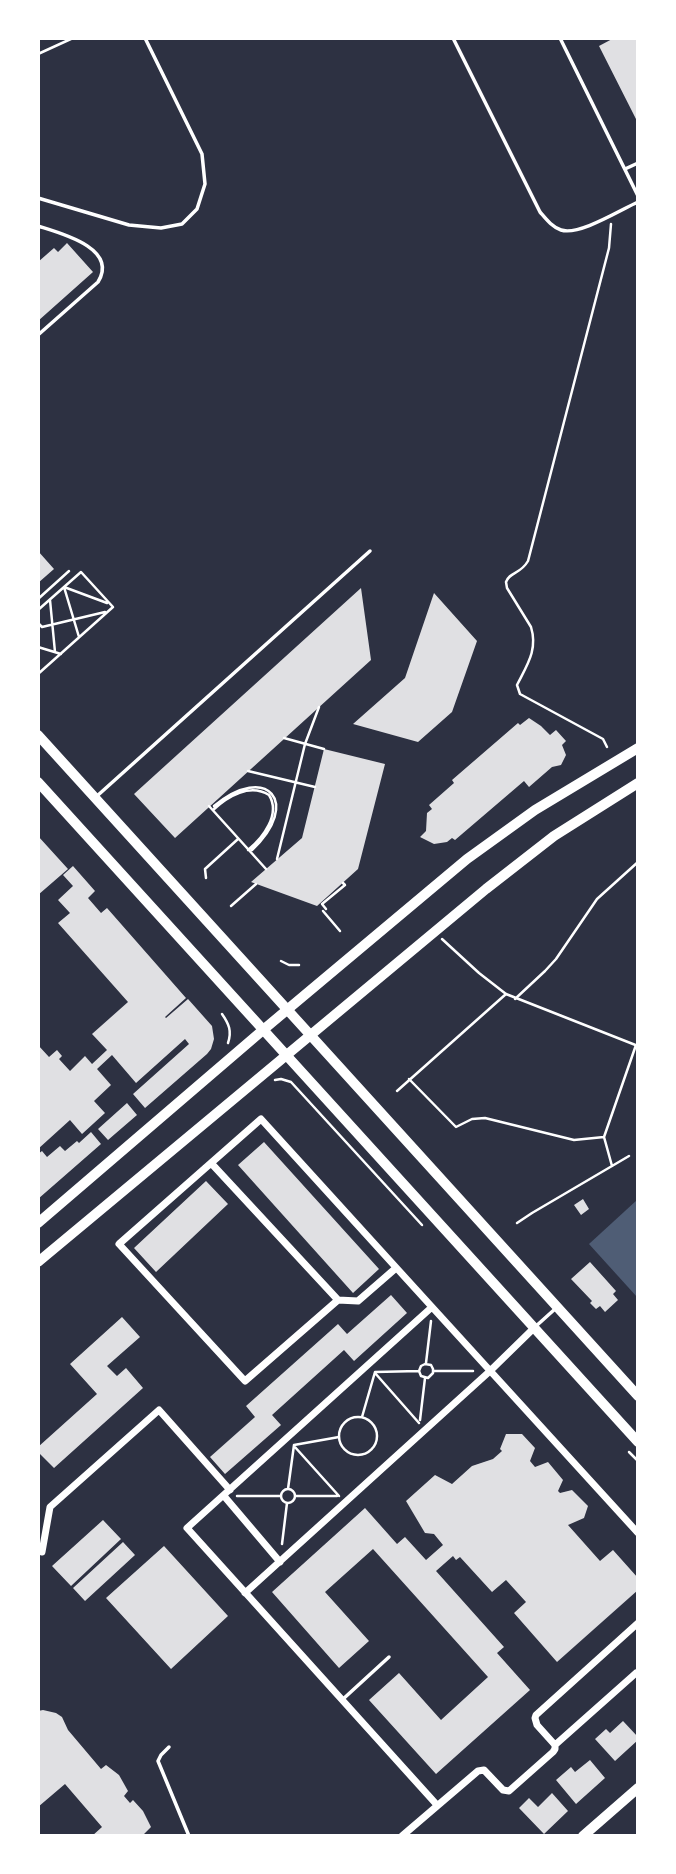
<!DOCTYPE html>
<html>
<head>
<meta charset="utf-8">
<style>
	body { margin:0 }
	#map { position:relative; width:676px; height:1874px; overflow:hidden; background:#2d3142; font-family:"Golos Text",sans-serif }
	canvas { display:block }
	.frame { position:absolute; inset:0; border:40px solid #fff; pointer-events:none }
</style>
</head>
<body>
<div id="map">
<canvas width="676" height="1874"></canvas>
<div class="frame"></div>
</div>
<script>
const ctx = document.querySelector('canvas').getContext('2d');
ctx.lineJoin = 'round';
function paint(path, color) { ctx.fillStyle = color; ctx.fill(path, 'evenodd'); }
function trace(path, color, width, dash) { ctx.strokeStyle = color; ctx.lineWidth = width; ctx.lineCap = dash ? 'butt' : 'round'; ctx.setLineDash(dash || []); ctx.stroke(path); }
const water = new Path2D(`
	M637,1200V1297L589,1244Z`);
const building = new Path2D(`
	M614,38H638V123L599,46Z
	M67,243L93,272L38,321V262L54,248L58,252Z
	M38,551L54,569L38,583Z
	M361,588L371,660L175,838L134,794Z
	M434,593L477,641L452,712L418,742L353,724L405,678Z
	M529,718L541,726L550,735L556,730L566,741L562,745L566,755L561,765L552,767L529,787L524,781L455,840L452,838L447,842L434,844L420,837L426,831L427,813L432,809L429,805L454,783L452,780L518,723L520,725Z
	M324,749L385,764L358,869L317,906L251,882L302,838Z
	M38,836L68,869L38,895Z
	M73,866L95,891L88,898L101,913L107,908L186,998L165,1017L166,1018L188,999L212,1026L214,1039L211,1049L207,1054L145,1108L133,1094L189,1044L185,1039L136,1083L112,1055L97,1069L111,1085L94,1101L105,1113L82,1134L70,1120L38,1149V1045L49,1057L57,1050L62,1056L59,1059L70,1071L85,1056L92,1064L107,1050L92,1034L128,1002L58,923L70,913L58,900L73,886L63,875Z
	M127,1103L137,1115L108,1140L98,1129Z
	M91,1132L101,1144L38,1199V1154L42,1151L47,1157L60,1146L65,1151L77,1141L79,1143Z
	M264,1142L379,1269L353,1293L238,1165Z
	M206,1181L228,1204L156,1272L134,1248Z
	M583,1199L589,1209L581,1215L574,1205Z
	M590,1262L616,1291L613,1294L618,1300L605,1312L600,1306L596,1309L590,1303L592,1301L571,1279Z
	M391,1295L407,1313L354,1361L344,1350L272,1415L281,1425L225,1474L210,1457L255,1417L246,1406L338,1324L347,1334Z
	M122,1317L140,1337L107,1366L117,1376L126,1368L143,1388L54,1468L38,1452V1447L97,1394L70,1364Z
	M506,1434H522L535,1448L530,1461L535,1467L548,1462L563,1480L558,1491L560,1493L572,1490L588,1506L584,1518L568,1525L600,1561L613,1550L638,1578V1590L557,1662L514,1613L526,1602L506,1580L492,1592L460,1557L456,1560L453,1556L436,1571L504,1647L497,1653L530,1690L436,1774L369,1700L399,1673L441,1720L488,1677L373,1549L325,1592L369,1641L339,1668L272,1592L365,1508L397,1544L405,1537L426,1560L443,1545L434,1534L425,1533L406,1501L435,1475L452,1484L472,1466L493,1459L502,1451L500,1449Z
	M103,1520L121,1539L71,1586L52,1566Z
	M123,1542L135,1555L85,1601L73,1588Z
	M164,1546L228,1616L171,1669L106,1598Z
	M43,1710L56,1713L62,1717L68,1730L101,1769L106,1765L119,1775L128,1791L124,1796L130,1803L133,1800L143,1811L151,1827L142,1836H92L102,1827L65,1784L38,1807V1711Z
	M623,1721L638,1737V1740L615,1761L595,1739L606,1729L610,1733Z
	M590,1760L605,1778L576,1804L556,1780L571,1767L575,1772Z
	M552,1793L568,1811L544,1834L519,1808L529,1798L538,1807Z`);
const path = new Path2D(`
	M38,54L73,38
	M64,587L79,637
	M64,587L107,603
	M38,599L69,571
	M50,600L55,652
	M38,610L81,572L113,607L38,674
	M38,623L42,627L105,612
	M38,647L61,654
	M284,738L324,749
	M607,747L603,739L520,694L517,685C527,665 538,650 531,627L507,588L506,582C510,571 520,575 528,561L609,248L611,224
	M248,771L315,787
	M209,806L266,869
	M215,808L214,806C267,762 302,803 252,850L251,848
	M213,810C228,796 250,783 269,795C281,814 263,838 248,850
	M277,859L305,744L319,707
	M206,878L205,869L238,839
	M231,906L256,884
	M326,909L322,904L345,885L343,883
	M323,911L340,931
	M442,939L479,973L506,994L638,1046
	M281,961L289,965H299
	M515,999L545,971L556,959L597,899L638,862
	M222,1014C229,1024 232,1031 228,1043
	M409,1079L456,1127L472,1119L485,1118L574,1140L604,1137L612,1166L532,1213L517,1223
	M275,1080L281,1079L291,1082L422,1225
	M397,1091L506,994
	M604,1137L636,1045
	M612,1166L629,1156
	M426,1363L431,1321
	M434,1371H473
	M375,1373L419,1423
	M362,1417L375,1372L419,1371L421,1376L428,1378L433,1373V1369L431,1365L425,1364L421,1366L419,1371
	M339 1436a19 19 0 1 1 38 0a19 19 0 1 1-38 0Z
	M420,1420L425,1378
	M294,1446L339,1496
	M629,1452L638,1461
	M288,1489L294,1445L339,1437
	M281 1496a7 7 0 1 1 14 0a7 7 0 1 1-14 0Z
	M237,1496H281
	M295,1496H337
	M282,1544L287,1503`);
const service = new Path2D(`
	M453,38L540,212C546,219 552,227 561,230C579,236 620,210 638,202
	M560,38L638,196
	M625,169L638,163
	M38,198L129,225L161,228L182,224L197,209L205,184L202,154L145,38
	M38,226C60,233 119,248 98,282L38,335
	M97,796L370,551
	M535,1327L555,1309
	M342,1700L389,1657
	M169,1747L161,1755L158,1761L189,1836`);
const minor = new Path2D(`
	M211,1163L338,1300
	M396,1268L358,1301L338,1300L245,1381L119,1244L261,1119L432,1307
	M224,1496L280,1562
	M42,1552L50,1507L159,1410L230,1490
	M245,1593L490,1371L533,1329
	M555,1745L636,1673
	M437,1805L187,1528L432,1307L638,1533
	M402,1836L478,1771L484,1770L503,1790L509,1791L553,1752L555,1749V1745L537,1725L535,1718L536,1715L638,1623`);
const secondary = new Path2D(`
	M38,1223L263,1030L467,859L535,810L638,748
	M38,1262L486,889L554,836L638,783`);
const primary = new Path2D(`
	M38,735L638,1396
	M38,782L638,1442
	M583,1836L638,1788`);
paint(water, '#4f5d75');
paint(building, '#e0e0e3');
trace(path, '#fff', 2.5);
trace(service, '#fff', 3.5);
trace(minor, '#fff', 7);
trace(secondary, '#fff', 10);
trace(primary, '#fff', 10);
</script>
</body>
</html>
